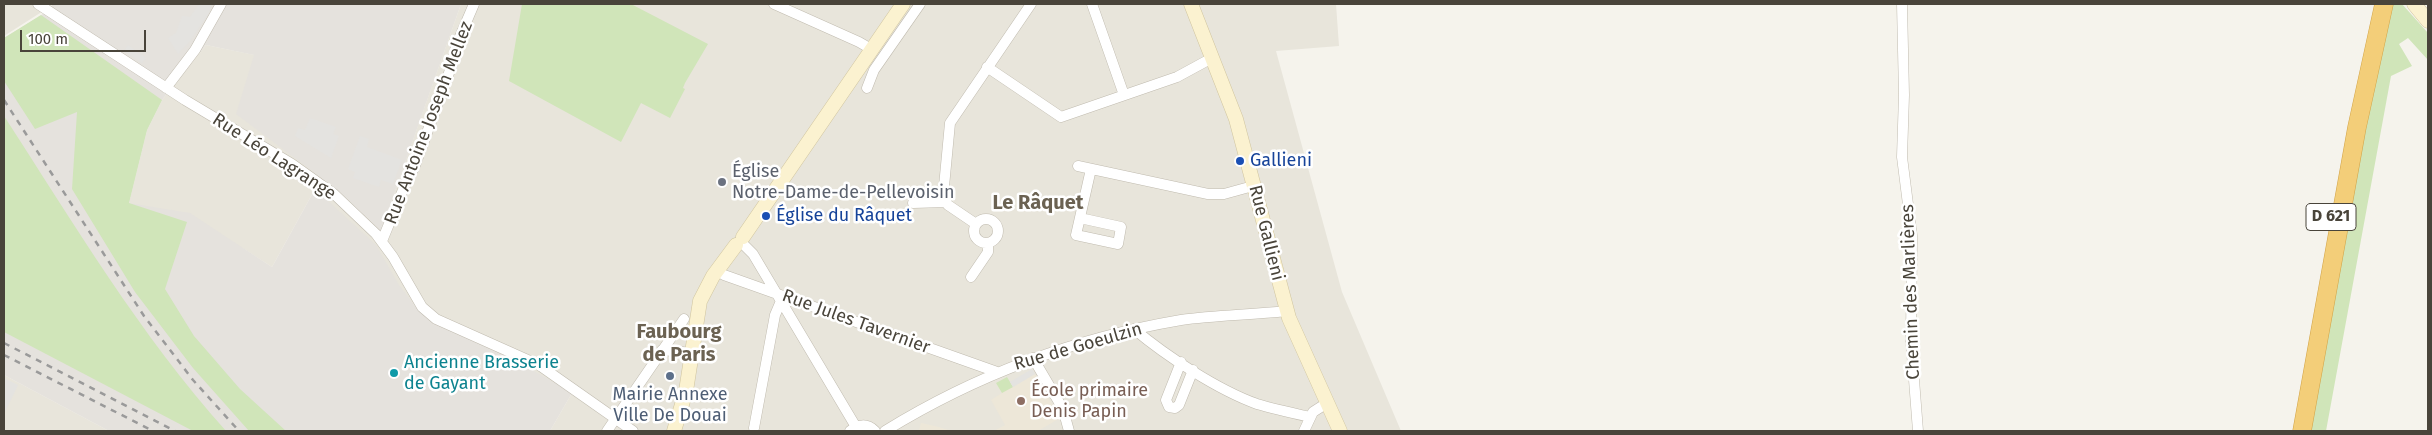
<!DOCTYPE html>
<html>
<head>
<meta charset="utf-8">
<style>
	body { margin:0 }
	#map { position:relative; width:2432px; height:435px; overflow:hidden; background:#f5f3ec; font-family:"Fira Sans",sans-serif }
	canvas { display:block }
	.frame { position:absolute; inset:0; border:5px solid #49443a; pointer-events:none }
	.scale { position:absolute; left:20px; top:30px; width:126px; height:22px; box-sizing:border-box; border:2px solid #49443a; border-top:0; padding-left:6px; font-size:15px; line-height:18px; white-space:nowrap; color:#49443a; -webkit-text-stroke:4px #fff; paint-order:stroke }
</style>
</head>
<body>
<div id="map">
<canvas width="2432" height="435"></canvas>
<div class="frame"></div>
<div class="scale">100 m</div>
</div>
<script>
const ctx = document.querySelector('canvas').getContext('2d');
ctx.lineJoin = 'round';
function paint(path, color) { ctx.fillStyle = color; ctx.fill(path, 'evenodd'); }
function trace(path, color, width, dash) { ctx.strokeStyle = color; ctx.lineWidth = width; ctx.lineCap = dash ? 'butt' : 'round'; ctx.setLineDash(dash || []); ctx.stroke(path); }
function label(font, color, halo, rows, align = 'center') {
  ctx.font = font + ' "Fira Sans",sans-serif'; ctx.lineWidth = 5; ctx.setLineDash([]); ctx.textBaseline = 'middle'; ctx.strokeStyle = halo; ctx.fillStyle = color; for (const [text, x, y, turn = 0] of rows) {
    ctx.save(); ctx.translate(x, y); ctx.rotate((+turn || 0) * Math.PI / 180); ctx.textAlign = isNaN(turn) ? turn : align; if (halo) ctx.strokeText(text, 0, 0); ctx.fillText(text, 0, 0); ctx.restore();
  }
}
const residential = new Path2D(`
	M4,4H47L51,6L4,36Z
	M461,4H1336L1339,46L1276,51L1342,292L1401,431H550L572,393L437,323L416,307L315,189L272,267L244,249L129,203L147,130L162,100L206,45L255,55L320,176L381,230Z
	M4,375L109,431H4Z`);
const industrial = new Path2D(`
	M52,4H461L381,231L340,192L236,114L254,55L206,45L162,100L147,130L129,203L190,213L272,267L315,189L376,245L399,285L416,307L437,323L508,356L572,393L550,431H109L4,375V38L51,9Z`);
const education = new Path2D(`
	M1035,374L1060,418L1038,431H994L1005,425L991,400L1002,393L996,383L1013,387Z
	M921,423L935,426L952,431H919Z`);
const green = new Path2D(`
	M522,4H631L708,44L685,83L683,88L685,89L670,118L641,103L621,142L509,81Z
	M2402,4L2428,33V60L2408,38L2399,44L2412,66L2391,76L2326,431H2307L2385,5Z
	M41,15L162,100L147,130L129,203L187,222L165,289L194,336L240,389L286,431H249L193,368L135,292L72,189L77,112L35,129L4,81V38Z
	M4,116C74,224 140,335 226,431H193L4,332Z
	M1007,377L1013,387L1002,393L996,383Z`);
const parking = new Path2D(`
	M199,4H212L209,13L190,41L178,54L168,38L176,33L182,16L190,17Z
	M128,45L146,58L142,63L124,51Z
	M310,118L336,127L333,134L339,136L331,158L295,136L298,128L305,130Z
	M360,136L369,139L367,147L402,160L393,184L381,180L379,187L353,178L355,172L348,169Z
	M1032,369L1035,374L1013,387L1010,382Z
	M4,378L18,385L4,414Z`);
const street = new Path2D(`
	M38,4L185,100L292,164L334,194L376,234L393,257L422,307L436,319L539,365L633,431
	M774,4L859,42L871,49
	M1092,4L1124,95
	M1902,4L1904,95L1902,157L1912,236L1911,341L1918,431
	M987,67L1061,117L1177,77L1212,58
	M166,88L195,50L221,4
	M867,88L874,70L920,4
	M1078,166L1208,194H1224L1253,186
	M913,203L945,202
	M1080,218L1121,227L1118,244L1076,235L1091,169
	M974 231a12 12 0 1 1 24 0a12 12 0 1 1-24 0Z
	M976,224L948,205L943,197L950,123L1031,4
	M382,241L405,185L414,168L453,62L456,46L474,4
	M745,246L753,254L856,427
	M716,270L724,275L997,372
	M971,277L988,252V243
	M1134,329C1166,356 1218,390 1257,404C1274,409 1292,413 1310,417
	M662,350L692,353
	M1033,358L1063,409L1069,431
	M1181,362L1166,400L1169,407L1175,408L1179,405L1193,370
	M754,428L775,315L781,301
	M607,431L684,319
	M850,431C858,424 867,423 875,431
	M885,431C976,375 1075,338 1181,320C1216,315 1251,315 1286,311
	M1304,431L1313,412L1327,403`);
const secondary = new Path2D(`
	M1191,4L1236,119L1289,318L1340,431
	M2414,4L2428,21
	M743,237L903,4
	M674,431L686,391L700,301L713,276L736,245`);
const highway = new Path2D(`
	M2302,431L2357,127L2384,4`);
const rail = new Path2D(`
	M4,100L144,316L193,380L239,431
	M4,343L175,431
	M4,355L153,431`);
const markers = [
	[1240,161,5,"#1a4fb4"],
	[722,182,5,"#6b7280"],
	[766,216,5,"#1a4fb4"],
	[394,373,5,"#0f9aa8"],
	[670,376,5,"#5c6f8a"],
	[1021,401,5,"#8d6e63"]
];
const shields = [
	[2331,217,50]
];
const shieldNames = [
	["D 621",2331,217]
];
const streetNames = [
	["Rue Antoine Joseph Mellez",429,123,-69],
	["Rue Léo Lagrange",274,157,33],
	["Rue Gallieni",1266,233,76],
	["Chemin des Marlières",1911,292,-92],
	["Rue Jules Tavernier",856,322,20],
	["Rue de Goeulzin",1078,347,-16]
];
const transitNames = [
	["Gallieni",1250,161],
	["Église du Râquet",776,216]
];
const worshipNames = [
	["Église",732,172],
	["Notre-Dame-de-Pellevoisin",732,193]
];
const cultureNames = [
	["Ancienne Brasserie",404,363],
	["de Gayant",404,384]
];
const educationNames = [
	["École primaire",1031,391],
	["Denis Papin",1031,412]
];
const serviceNames = [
	["Mairie Annexe",670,395],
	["Ville De Douai",670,416]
];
const quarterNames = [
	["Le Râquet",1038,203],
	["Faubourg",679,332],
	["de Paris",679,355]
];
paint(residential, '#e8e5db');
paint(industrial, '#e5e2dd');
paint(education, '#ede7d8');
paint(green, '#d0e5b9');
paint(parking, '#e4e3e0');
trace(street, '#c0bbaf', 11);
trace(secondary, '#d1c6a0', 15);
trace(highway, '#d2a449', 19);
trace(street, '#fff', 10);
trace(secondary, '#fbf2d0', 14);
trace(highway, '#f3ce79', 18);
trace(rail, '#9a9a9a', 2.5, [6, 6]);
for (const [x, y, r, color] of markers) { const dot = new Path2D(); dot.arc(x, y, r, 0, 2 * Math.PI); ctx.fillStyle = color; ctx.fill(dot); trace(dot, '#fff', 2); }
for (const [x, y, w] of shields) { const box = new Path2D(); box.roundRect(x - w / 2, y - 13.5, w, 27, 4); ctx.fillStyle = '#fff'; ctx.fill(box); trace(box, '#49443a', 1); }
label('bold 16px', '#49443a', null, shieldNames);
label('18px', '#49443a', '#fff', streetNames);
label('18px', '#164399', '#fff', transitNames, 'left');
label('18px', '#5b616d', '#fff', worshipNames, 'left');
label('18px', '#0d838f', '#fff', cultureNames, 'left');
label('18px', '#785e54', '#fff', educationNames, 'left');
label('18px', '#4e5e75', '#fff', serviceNames);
label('bold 20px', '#6b6252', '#fff', quarterNames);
</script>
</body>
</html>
